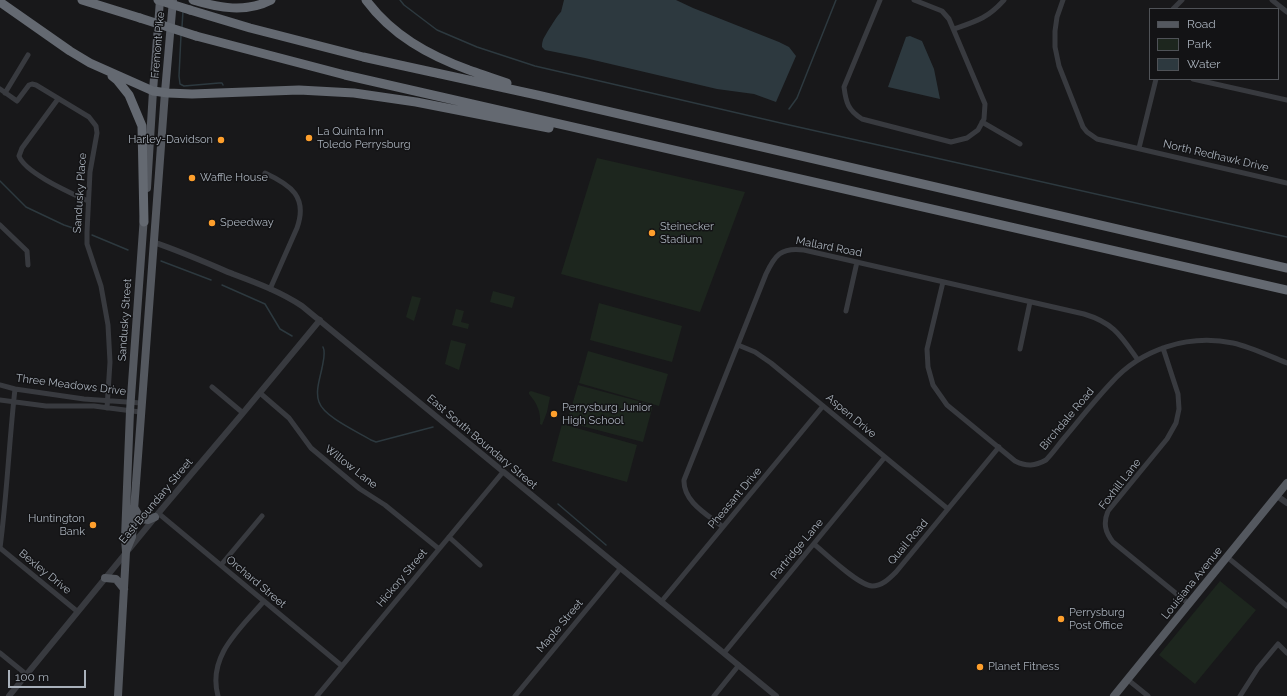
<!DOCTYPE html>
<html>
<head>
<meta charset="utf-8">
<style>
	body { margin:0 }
	#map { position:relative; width:1287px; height:696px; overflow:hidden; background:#18181a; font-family:Raleway,sans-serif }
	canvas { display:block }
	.legend { position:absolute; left:1149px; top:8px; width:130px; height:72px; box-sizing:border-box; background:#131315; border:1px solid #4f5257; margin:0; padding:5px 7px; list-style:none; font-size:12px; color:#a9b1bb }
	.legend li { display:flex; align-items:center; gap:8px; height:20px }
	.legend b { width:20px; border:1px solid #4f5257 }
	.scale { position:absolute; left:8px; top:670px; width:78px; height:18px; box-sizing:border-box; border:2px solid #a9b1bb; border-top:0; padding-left:5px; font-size:12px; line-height:14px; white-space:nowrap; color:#a9b1bb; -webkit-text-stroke:3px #131315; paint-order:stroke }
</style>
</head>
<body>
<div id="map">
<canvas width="1287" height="696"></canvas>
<ul class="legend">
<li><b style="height:5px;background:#54585f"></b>Road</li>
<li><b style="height:11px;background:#1d261e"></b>Park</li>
<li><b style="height:11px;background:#2d393f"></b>Water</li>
</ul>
<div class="scale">100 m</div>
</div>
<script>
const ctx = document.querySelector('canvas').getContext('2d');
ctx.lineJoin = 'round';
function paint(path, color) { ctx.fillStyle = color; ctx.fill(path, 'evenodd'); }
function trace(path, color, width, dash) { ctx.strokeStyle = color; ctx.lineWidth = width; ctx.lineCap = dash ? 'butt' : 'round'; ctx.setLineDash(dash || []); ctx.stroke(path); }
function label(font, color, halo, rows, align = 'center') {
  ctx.font = font + ' Raleway,sans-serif'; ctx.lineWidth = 3; ctx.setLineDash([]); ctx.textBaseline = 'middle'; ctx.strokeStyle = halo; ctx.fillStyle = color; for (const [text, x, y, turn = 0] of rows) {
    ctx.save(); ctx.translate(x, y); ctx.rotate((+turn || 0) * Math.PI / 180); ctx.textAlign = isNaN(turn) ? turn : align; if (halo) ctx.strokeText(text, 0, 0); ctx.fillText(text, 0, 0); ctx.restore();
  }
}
const green = new Path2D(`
	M597,158L745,192L700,312L561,274Z
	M493,291L515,297L512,308L490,302Z
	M412,296L421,298L414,321L406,317Z
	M599,303L682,326L672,362L590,340Z
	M456,309L464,311L461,322L469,324L468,329L452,325Z
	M451,340L466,344L459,370L445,364Z
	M588,351L668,374L659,406L579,383Z
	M578,385L653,405L643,442L567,422Z
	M531,391L550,397L547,412L542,425L540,424C541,412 537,403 529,394V392Z
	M562,424L637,445L627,482L552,461Z
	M1220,581L1256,610L1195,684L1159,655Z`);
const water = new Path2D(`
	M564,0H676L693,8L779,42L789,47L796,56L776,102L754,94L717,89L585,58L545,50L542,47C542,44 542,43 543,40C544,37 558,14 561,12Z
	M910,36L922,41L934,69L940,99L888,87L906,37Z`);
const stream = new Path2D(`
	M400,0L404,5L437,30L477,47L535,66L785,124L1287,237
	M182,27L183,11
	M181,35L179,76L180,84L184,86L219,83H222L223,85
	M789,109L797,98L836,0
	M0,181L26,207L64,225L79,230
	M92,235L128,250
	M161,261L211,280
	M222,285L265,304L280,329L292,336
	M323,347C326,353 323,362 322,368C320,378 315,392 319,402C324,417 358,432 371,440L376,442L433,427
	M459,426L467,429L502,458
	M558,504L606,545`);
const minor = new Path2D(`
	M880,0L844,87C846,103 848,110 862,119L951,142L967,138L978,130L984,119L985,104L949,19L942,11L914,0
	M1063,0L1057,17L1055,31V47L1059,66L1083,127L1087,132L1097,139L1287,183
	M1272,0L1287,12
	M1173,9L1182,0
	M954,29C977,21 988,18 1004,0
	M1193,79L1287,100
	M0,89L17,101L29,85L32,84L36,85L89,117L96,126L97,133L90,172L87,232V244L101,286L108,325L110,362L107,408
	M5,93L28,55
	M58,99L22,148L19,156C25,173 71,193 88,201
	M982,122L1020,144
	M1139,148L1156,79
	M265,173C291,185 308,197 297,228L270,289
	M0,225L27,251L28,265
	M943,282L927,349L928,367L933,385L947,405L1015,461C1027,467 1035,466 1046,460C1053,453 1059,444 1065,437C1080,419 1095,400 1111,383C1141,349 1188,334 1233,343C1251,347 1269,356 1287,363
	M846,311L857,262
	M738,345L755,352L771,363L948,509
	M1163,348L1178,394L1179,409L1176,423L1167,439L1108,511C1103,523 1105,532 1113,542L1189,604
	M1020,349L1030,302
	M0,385L15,389L84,399L141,403
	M212,387L243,413
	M260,393L289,418L311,448L360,489L385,505L439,549
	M0,400L46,406H94L140,412
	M158,513L342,666
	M723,527C708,515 683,502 684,480L766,274C775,255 781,247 804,250L1084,314C1114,323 1121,336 1138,360
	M449,537L480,565
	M814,544C826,554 858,585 872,586C882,586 889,579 896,572L999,447
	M0,548C7,495 9,442 15,389
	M0,548L78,612
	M1227,557L1287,606
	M221,565L262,516
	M661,602L823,406
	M0,653L27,675
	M724,653L885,457
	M1127,679L1148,696
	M218,696C207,656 240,629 264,601
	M317,696L503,472
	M515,696L620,569
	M714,696L739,665
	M1240,696L1258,668L1278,644L1287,653`);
const tertiary = new Path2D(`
	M153,242C180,251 207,263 233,274C257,283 281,292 302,306L776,696
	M1277,496L1287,503
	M9,696L161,510L243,413L320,320`);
const primary = new Path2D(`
	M147,188L153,91
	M134,507L141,519L148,520L155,517
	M127,549L132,537L165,92
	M105,578L116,579L124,589
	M118,696L126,552L125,538L130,411L144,216
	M1114,696L1287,483`);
const trunk = new Path2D(`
	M153,91L160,0
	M165,92L173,0`);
const motorway = new Path2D(`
	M82,0L140,18
	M193,0C219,8 246,13 271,0
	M366,0C392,35 428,55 469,70C481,74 494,79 507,83
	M0,2L70,51L90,63L153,91L168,93L192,94L299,90L354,93L416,102L549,128
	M190,10L250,28L363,57L537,95L1287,268
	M196,36L345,75L1287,290
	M112,76L117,80L129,95L142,126L144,222`);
const motorwayBridge = new Path2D(`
	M158,0L190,10
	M140,18L196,36`);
const markers = [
	[309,138,4,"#fe9f2c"],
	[221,140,4,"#fe9f2c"],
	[192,178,4,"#fe9f2c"],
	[212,223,4,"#fe9f2c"],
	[652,233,4,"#fe9f2c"],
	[554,414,4,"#fe9f2c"],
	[93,525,4,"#fe9f2c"],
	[1061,619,4,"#fe9f2c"],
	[980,667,4,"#fe9f2c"]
];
const streetNames = [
	["Fremont Pike",158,45,-85],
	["North Redhawk Drive",1216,156,13],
	["Sandusky Place",80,193,-86],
	["Mallard Road",829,247,11],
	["Sandusky Street",125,320,-86],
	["Three Meadows Drive",71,385,7],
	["Aspen Drive",851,416,40],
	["Birchdale Road",1067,419,-50],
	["East South Boundary Street",482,442,40],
	["Willow Lane",351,467,38],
	["Foxhill Lane",1120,484,-52],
	["Pheasant Drive",735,498,-50],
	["East Boundary Street",156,501,-50],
	["Quail Road",908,542,-50],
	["Partridge Lane",797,549,-50],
	["Bexley Drive",45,572,39],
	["Hickory Street",402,578,-50],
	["Orchard Street",256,582,40],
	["Louisiana Avenue",1192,583,-51],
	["Maple Street",560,626,-50]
];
const poiNames = [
	["La Quinta Inn",317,132],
	["Toledo Perrysburg",317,145],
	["Harley-Davidson",213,140,"right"],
	["Waffle House",200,178],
	["Speedway",220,223],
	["Steinecker",660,227],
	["Stadium",660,240],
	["Perrysburg Junior",562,408],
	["High School",562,421],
	["Huntington",85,519,"right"],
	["Bank",85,532,"right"],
	["Perrysburg",1069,613],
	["Post Office",1069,626],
	["Planet Fitness",988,667]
];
paint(green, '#1d261e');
paint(water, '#2d393f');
trace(stream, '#2d393f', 1.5);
trace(minor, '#383a3f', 5);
trace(tertiary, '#383a3f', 6);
trace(primary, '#54585f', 8);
trace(trunk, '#5c6068', 8);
trace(motorway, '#646971', 9);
trace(motorwayBridge, '#646971', 9);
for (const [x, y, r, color] of markers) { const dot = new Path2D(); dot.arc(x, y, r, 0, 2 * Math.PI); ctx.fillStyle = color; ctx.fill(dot); trace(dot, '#131315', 1.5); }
label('11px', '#a9b1bb', '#131315', streetNames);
label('11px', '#a9b1bb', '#131315', poiNames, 'left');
</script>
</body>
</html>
